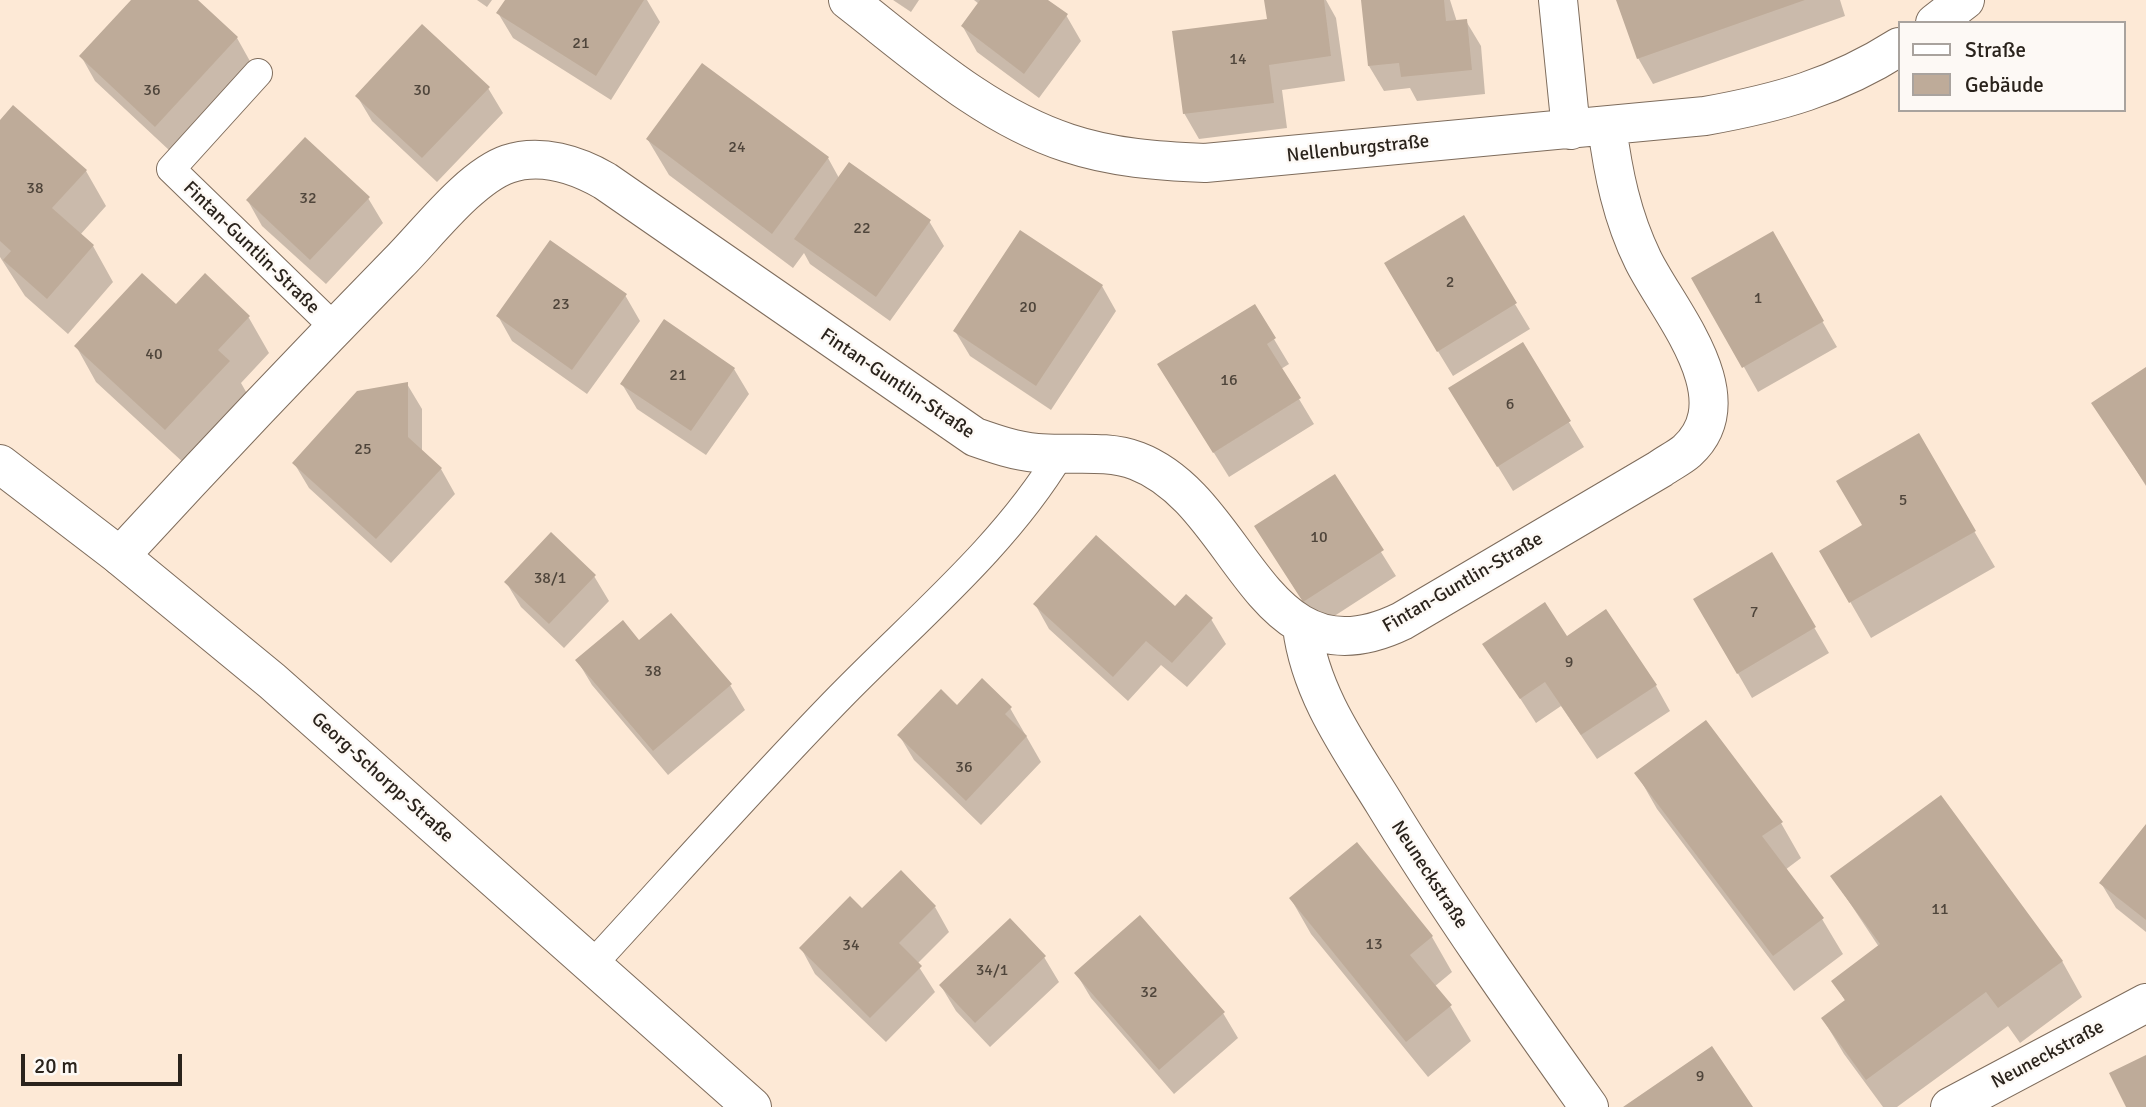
<!DOCTYPE html>
<html>
<head>
<meta charset="utf-8">
<style>
	body { margin:0 }
	#map { position:relative; width:2146px; height:1107px; overflow:hidden; background:#fde9d6; font-family:Signika,sans-serif }
	canvas { display:block }
	.legend { position:absolute; left:1898px; top:21px; width:228px; height:91px; box-sizing:border-box; background:#fdf9f5; border:2px solid #a9a39e; margin:0; padding:9px 12px; list-style:none; font-size:21px; color:#2a231c }
	.legend li { display:flex; align-items:center; gap:14px; height:35px }
	.legend b { width:35px; border:2px solid #a9a39e }
	.scale { position:absolute; left:21px; top:1054px; width:161px; height:32px; box-sizing:border-box; border:4px solid #2a231c; border-top:0; padding-left:9px; font-size:21px; line-height:24px; white-space:nowrap; color:#2a231c; -webkit-text-stroke:5px #fdf9f5; paint-order:stroke }
</style>
</head>
<body>
<div id="map">
<canvas width="2146" height="1107"></canvas>
<ul class="legend">
<li><b style="height:9px;background:#fff"></b>Straße</li>
<li><b style="height:19px;background:#beab99"></b>Gebäude</li>
</ul>
<div class="scale">20 m</div>
</div>
<script>
const ctx = document.querySelector('canvas').getContext('2d');
ctx.lineJoin = 'round';
function paint(path, color) { ctx.fillStyle = color; ctx.fill(path, 'evenodd'); }
function trace(path, color, width, dash) { ctx.strokeStyle = color; ctx.lineWidth = width; ctx.lineCap = dash ? 'butt' : 'round'; ctx.setLineDash(dash || []); ctx.stroke(path); }
function label(font, color, halo, rows, align = 'center') {
  ctx.font = font + ' Signika,sans-serif'; ctx.lineWidth = 5; ctx.setLineDash([]); ctx.textBaseline = 'middle'; ctx.strokeStyle = halo; ctx.fillStyle = color; for (const [text, x, y, turn = 0] of rows) {
    ctx.save(); ctx.translate(x, y); ctx.rotate((+turn || 0) * Math.PI / 180); ctx.textAlign = isNaN(turn) ? turn : align; if (halo) ctx.strokeText(text, 0, 0); ctx.fillText(text, 0, 0); ctx.restore();
  }
}
const shadow = new Path2D(`
	M133,0H195L237,38L251,63L170,151L95,81L81,56Z
	M477,0H492L487,7Z
	M507,0H647L660,22L611,100L513,38L498,13Z
	M893,0H919L911,12Z
	M974,0H1045L1066,15L1081,41L1039,98L977,52L963,27L979,4Z
	M1266,0H1326L1336,18L1345,81L1282,90L1287,128L1199,139L1184,113L1269,20Z
	M1363,0H1450L1457,22L1466,21L1481,46L1485,94L1417,101L1410,88L1384,91L1369,66Z
	M1618,0H1840L1845,16L1653,84L1638,58Z
	M488,88L503,113L437,182L372,121L357,96Z
	M0,123L86,171L106,206L80,235L93,246L113,282L68,334L25,296L0,257Z
	M648,140L828,158L839,178L929,221L944,246L890,321L810,264L804,253L793,268L669,175Z
	M368,198L383,223L326,284L262,226L248,201Z
	M1463,218L1530,329L1453,376L1400,289Z
	M1772,234L1837,347L1758,392L1694,278Z
	M205,276L249,318L269,353L241,383L249,397L186,465L96,382L76,346L176,307Z
	M1102,286L1116,311L1051,410L970,356L955,331Z
	M625,295L640,321L587,394L512,341L498,316Z
	M1254,306L1289,364L1281,369L1314,424L1229,477L1174,389Z
	M1522,345L1584,447L1513,491L1465,413Z
	M734,369L749,394L706,455L637,409L622,384Z
	M2146,369V486L2094,403Z
	M407,384L422,409V451L441,469L455,494L391,563L309,488L294,463Z
	M1918,435L1995,567L1871,638L1821,551L1864,526Z
	M1334,477L1396,576L1319,626L1271,551Z
	M1772,555L1829,653L1752,698L1695,599Z
	M594,576L609,601L564,648L521,607L506,582Z
	M1035,604L1175,609L1211,619L1226,644L1187,687L1161,665L1128,701L1049,629Z
	M1567,639L1656,686L1670,711L1597,759L1561,706L1536,723L1485,644Z
	M639,642L730,685L745,710L668,775L592,685L577,660Z
	M958,707L1010,708L1041,762L981,825L914,760L899,735Z
	M1637,774L1781,823L1801,858L1785,870L1822,919L1843,954L1794,991L1657,809Z
	M2146,827V932L2116,908L2101,883Z
	M1832,876L2062,961L2082,997L2020,1043L2008,1026L1897,1107H1883L1844,1054L1823,1019L1846,1002L1833,981L1879,947Z
	M1291,899L1432,937L1452,972L1434,987L1450,1006L1471,1041L1428,1077L1311,934Z
	M935,907L949,932L917,964L935,992L886,1042L815,974L801,948Z
	M1044,957L1059,982L990,1047L956,1011L941,986Z
	M1076,973L1223,1013L1238,1038L1174,1094L1091,998Z`);
const building = new Path2D(`
	M131,0H198L238,37L155,127L79,56Z
	M505,0H644L596,76L496,13Z
	M980,0H1048L1068,14L1024,74L961,26Z
	M1264,0H1324L1331,56L1269,65L1274,103L1183,114L1172,31L1267,19Z
	M1361,0H1444L1446,21L1467,19L1472,70L1401,77L1399,63L1368,66Z
	M1616,0H1805L1637,59Z
	M422,24L490,87L422,158L355,96Z
	M702,63L829,157L772,234L646,139Z
	M13,105L87,170L52,208L94,245L47,299L3,260L11,251L0,241V120Z
	M305,137L370,197L310,260L246,200Z
	M849,162L931,220L876,297L794,239Z
	M1464,215L1517,303L1437,352L1384,263Z
	M1020,230L1103,285L1036,386L953,331Z
	M1773,231L1824,321L1742,368L1691,278Z
	M550,240L627,294L572,370L496,316Z
	M142,273L176,304L205,273L250,316L218,350L230,361L165,430L74,346Z
	M1255,304L1276,338L1267,344L1301,398L1213,453L1157,364Z
	M664,319L735,368L691,431L620,384Z
	M1523,342L1571,421L1497,467L1448,388Z
	M2146,367V485L2091,403Z
	M408,382V437L442,468L376,539L292,463L357,391Z
	M1919,433L1976,531L1849,603L1819,551L1862,525L1836,481Z
	M1335,474L1384,550L1303,602L1254,526Z
	M551,532L596,575L549,624L504,582Z
	M1096,535L1175,606L1186,594L1213,618L1172,663L1146,641L1113,677L1033,604Z
	M1772,552L1816,627L1737,674L1693,599Z
	M1545,602L1567,636L1606,609L1657,685L1581,735L1545,682L1520,699L1482,644Z
	M671,613L732,684L653,751L575,660L623,620L639,640Z
	M982,678L1012,707L1005,714L1027,736L966,801L897,735L941,689L957,705Z
	M1706,720L1783,822L1762,836L1824,918L1773,956L1634,773Z
	M1941,795L2063,961L1998,1008L1986,992L1866,1080L1821,1018L1845,1000L1831,981L1880,944L1830,876Z
	M2146,824V920L2099,883Z
	M1357,842L1433,936L1410,955L1452,1005L1406,1042L1289,898Z
	M901,870L936,906L899,943L922,966L870,1018L799,948L850,896L862,908Z
	M1140,915L1225,1012L1159,1070L1074,973Z
	M1010,918L1046,956L975,1023L939,985Z
	M1712,1046L1753,1107H1623Z
	M2146,1055V1107H2126L2109,1073Z`);
const lane = new Path2D(`
	M258,73L171,169L335,328
	M591,966C674,876 755,784 840,697C914,621 1005,546 1060,454`);
const street = new Path2D(`
	M848,0C915,52 985,116 1068,143C1113,158 1158,161 1205,163L1705,116C1778,103 1836,87 1899,47
	M1558,0L1571,130
	M1935,23L1965,0
	M120,556C211,457 304,359 398,263C427,234 470,177 508,164C541,153 577,165 605,181L975,437C995,444 1015,451 1037,453C1069,456 1106,449 1137,461C1244,502 1259,690 1402,621L1660,469C1668,463 1679,458 1687,451C1746,397 1668,311 1643,260C1622,217 1613,173 1607,126
	M1302,627C1310,693 1350,748 1384,803C1448,908 1518,1007 1589,1107`);
const secondary = new Path2D(`
	M0,464L120,556L272,681L752,1107
	M1950,1107L2146,1003`);
const numberNames = [
	["21",581,44],
	["14",1238,60],
	["36",152,91],
	["30",422,91],
	["24",737,148],
	["38",35,189],
	["32",308,199],
	["22",862,229],
	["2",1450,283],
	["1",1758,299],
	["23",561,305],
	["20",1028,308],
	["40",154,355],
	["21",678,376],
	["16",1229,381],
	["6",1510,405],
	["25",363,450],
	["5",1903,501],
	["10",1319,538],
	["38/1",550,579],
	["7",1754,613],
	["9",1569,663],
	["38",653,672],
	["36",964,768],
	["11",1940,910],
	["13",1374,945],
	["34",851,946],
	["34/1",992,971],
	["32",1149,993],
	["9",1700,1077]
];
const streetNames = [
	["Nellenburgstraße",1358,149,-6],
	["Fintan-Guntlin-Straße",251,248,44],
	["Fintan-Guntlin-Straße",897,384,34],
	["Fintan-Guntlin-Straße",1463,583,-30],
	["Georg-Schorpp-Straße",382,778,42],
	["Neuneckstraße",1429,875,57],
	["Neuneckstraße",2048,1055,-28]
];
paint(shadow, '#0003');
paint(building, '#beab99');
trace(lane, '#7e6c5c', 30);
trace(street, '#7e6c5c', 40);
trace(secondary, '#7e6c5c', 40);
trace(lane, '#fff', 28);
trace(street, '#fff', 38);
trace(secondary, '#fff', 38);
label('16px', '#4f453b', null, numberNames);
label('19px', '#2a231c', '#fdf9f5', streetNames);
</script>
</body>
</html>
